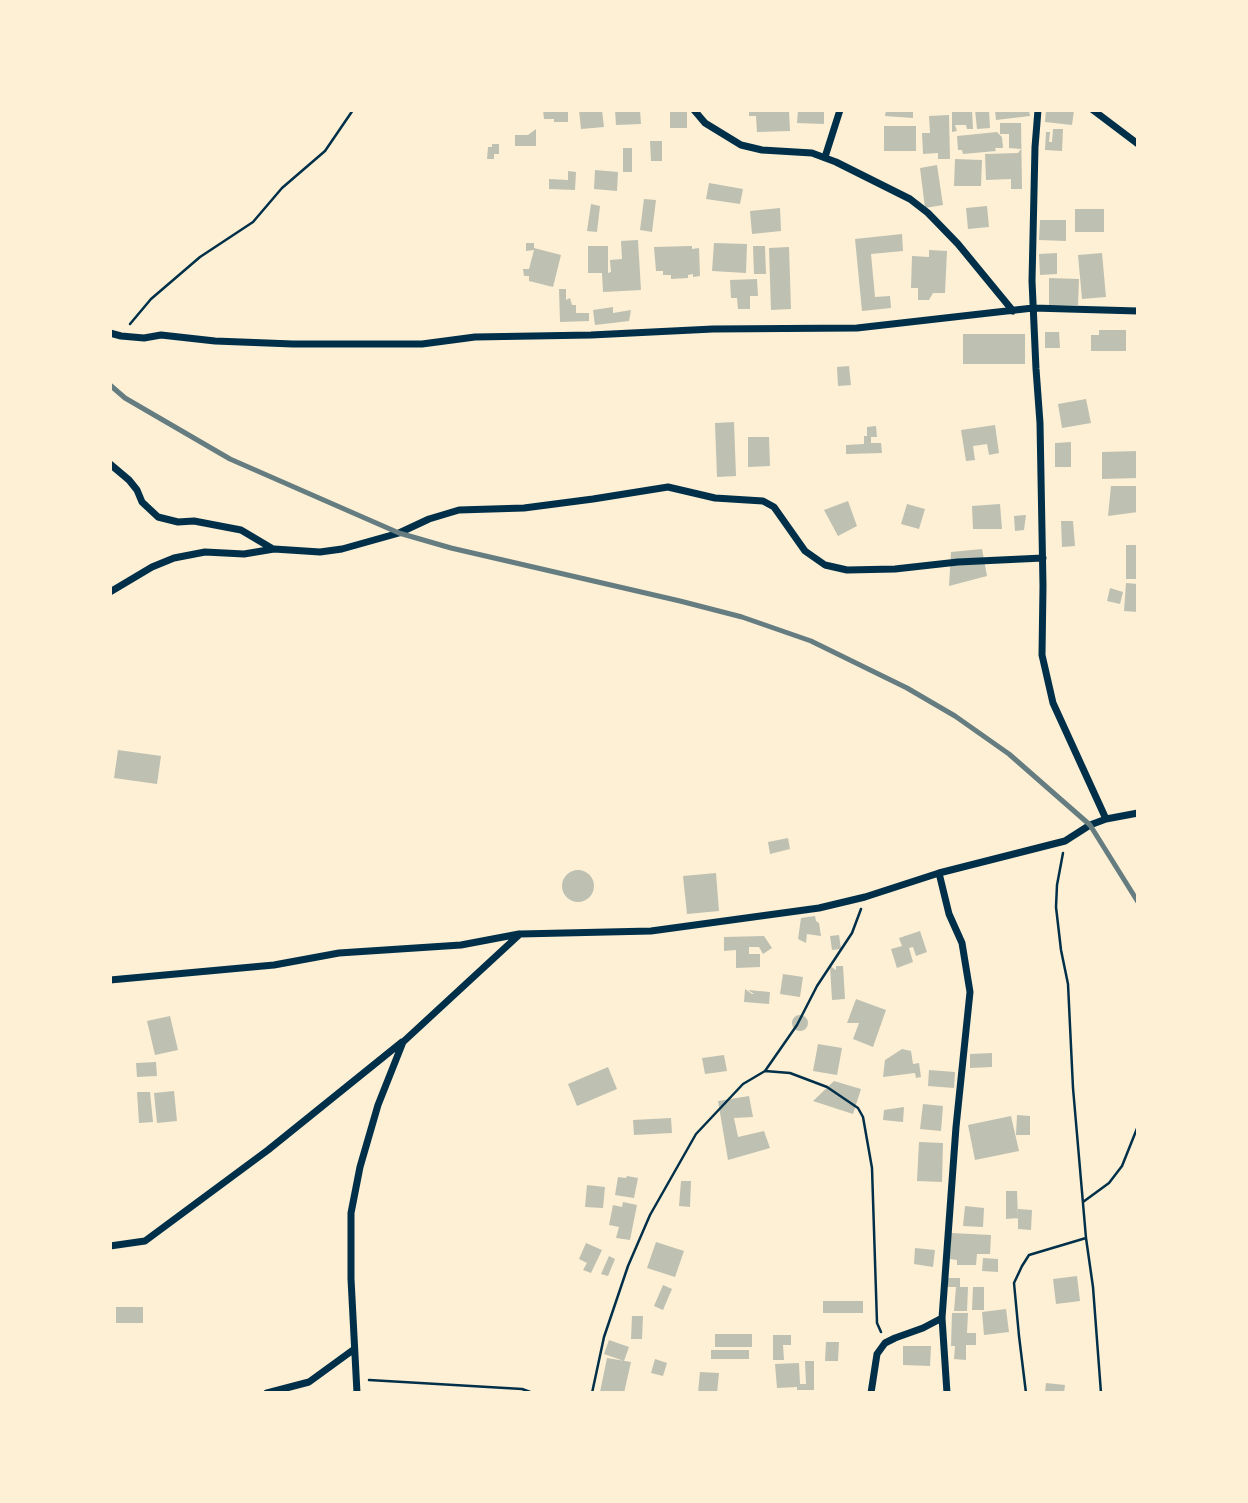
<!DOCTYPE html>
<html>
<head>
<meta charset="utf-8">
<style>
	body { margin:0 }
	#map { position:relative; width:1248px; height:1503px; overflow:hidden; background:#fdf0d5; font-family:"Noto Sans",sans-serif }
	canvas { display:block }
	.frame { position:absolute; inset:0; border:112px solid #fdf0d5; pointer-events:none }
</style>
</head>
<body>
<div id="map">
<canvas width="1248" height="1503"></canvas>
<div class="frame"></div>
</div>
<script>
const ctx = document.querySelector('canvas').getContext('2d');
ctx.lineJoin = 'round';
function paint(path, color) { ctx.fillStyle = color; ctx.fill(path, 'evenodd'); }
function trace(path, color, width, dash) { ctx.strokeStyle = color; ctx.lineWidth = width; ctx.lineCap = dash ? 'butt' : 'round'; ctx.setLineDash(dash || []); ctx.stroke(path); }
const building = new Path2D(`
	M543,110H568V122H554V119H544Z
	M579,110H602L604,127L581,129Z
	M615,110H640L641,124L616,125Z
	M670,110H687V128H670Z
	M749,110H789L790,131L757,132L756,116H749Z
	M798,110H824V124L797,123Z
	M886,110H913V118L885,116Z
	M952,110H972L973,129H967L966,125H955L957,131L952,132Z
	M975,110H989L990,128L977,129Z
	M995,110H1029L1030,116L996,120Z
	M1046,110H1074L1072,125L1045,122Z
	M949,115L950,159H938V153L923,154L922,133H930L929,116Z
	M1000,123H1021L1022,189H1011V179L986,180L985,154L1018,153L1021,149L1009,148V134H1000Z
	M884,126H916V151H884Z
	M536,129V146H515V135H528Z
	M1053,129H1063L1062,151L1045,150L1046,132H1050L1049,142H1052Z
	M997,132L1002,137L1003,148H995L996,151L963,154L962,150H958L957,136Z
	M650,141H662V161H651Z
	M492,144H499V154H494V159H487L488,147H492Z
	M623,148H632V172H623Z
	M955,159L982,160L981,186H954Z
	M937,165L943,205L925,208L920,168Z
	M595,170L618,172L617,191L594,189Z
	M568,171L576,172L575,190L549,189V179L568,180Z
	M709,183L743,189L740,204L706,199Z
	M644,199L656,200L652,232L640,230Z
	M591,204L600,206L597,232L587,231Z
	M987,206L989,227L968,229L966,208Z
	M780,208L781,231L752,234L750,211Z
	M1075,209H1104V232H1075Z
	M1040,220H1066V241L1039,240Z
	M902,234L903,251L871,254L875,297L890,296L891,308L862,311L855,239Z
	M638,240L641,290L603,292L602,273H588V246H608V273L611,272L610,260L622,259L621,241Z
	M526,243H534V248L561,255L553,287L529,281V276H524L523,269H529L534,250L526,251Z
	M714,243L747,244L746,273L712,271Z
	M692,246V249L699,248L700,276L693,277V274L688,275V278L671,279V275H663V271H656L654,247Z
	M753,246H765L766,274H754Z
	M789,247L791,309L771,310L769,248Z
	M929,250L947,251L945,293H933L929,300H918V288H911L912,256L929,257Z
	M1057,253V274L1040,275L1039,254Z
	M1102,253L1106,297L1082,299L1078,255Z
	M1049,278L1079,279L1078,305H1049Z
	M757,279L758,296H750V309H738L737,298H731L730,280Z
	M559,289H566V300L570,298L572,305H576V313H589V321L560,322Z
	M613,307V313L631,310L629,321L595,325L593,310Z
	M1099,330H1126V351H1091V335H1099Z
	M1045,332H1059L1060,348H1045Z
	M963,334H1025V364H963Z
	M849,366L851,385L838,386L837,367Z
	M1086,399L1091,423L1062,428L1058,404Z
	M734,422L736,476L717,477L715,423Z
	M995,425L999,453L989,455L987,444L973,446L975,460L966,461L961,430Z
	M876,426L877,437H871V443H881L882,453L846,454V445L864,444V436H867V427Z
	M748,437H769L770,466L748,467Z
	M1071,442V467H1055V443Z
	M1138,451V478L1102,479V452Z
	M1111,486H1138V512L1108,516Z
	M848,501L857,526L838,536L824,510Z
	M907,504L925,509L919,529L901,524Z
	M1000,504L1002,529H973L972,506Z
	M1026,515L1024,530L1015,531L1014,516Z
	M1061,521H1073L1075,546L1062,547Z
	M1126,545H1138V579H1126Z
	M982,549L987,576L949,586L951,552Z
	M1126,583L1138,584V612L1124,611Z
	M1110,588L1123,592L1120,604L1107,601Z
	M118,750L161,756L157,784L114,778Z
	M788,838L790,849L770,854L768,842Z
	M562 886a16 16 0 1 1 32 0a16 16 0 1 1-32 0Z
	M716,873L719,911L687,914L683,876Z
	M815,916L816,921L819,923L821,936L807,934L806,943L798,939L801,918Z
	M920,931L927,952L916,956L913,947L909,948L913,962L897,968L891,949L902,946L899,938Z
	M839,935L841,949L832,950L830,936Z
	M764,936L772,948L763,954L759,947H749V954H760V967L736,968V950L724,951V937Z
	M830,966L836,970V966H843L845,999L832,1000Z
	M783,974L803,977L800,997L780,994Z
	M745,989L752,994H754L748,990L770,992L769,1004L744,1002Z
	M856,999L886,1010L873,1047L853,1039L859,1023H847Z
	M792 1023a8 8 0 1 1 16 0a8 8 0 1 1-16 0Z
	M170,1016L178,1050L155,1055L147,1021Z
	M818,1044L842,1048L837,1075L813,1071Z
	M902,1049L911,1051L913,1064L919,1063L921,1077L916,1078L915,1073L883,1077L885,1060Z
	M992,1053V1067L970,1068V1054Z
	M724,1055L727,1071L705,1074L702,1058Z
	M156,1062L157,1076L137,1077L136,1063Z
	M608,1067L617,1089L577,1106L568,1084Z
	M929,1070L955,1072L954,1088L928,1086Z
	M834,1081L861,1089L853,1114L813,1101Z
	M174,1091L177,1121L157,1123L154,1093Z
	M137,1092H150L153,1122L139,1123Z
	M749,1096L753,1117L734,1118L738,1137L764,1131L770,1148L728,1160L718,1101Z
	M923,1104L943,1106L941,1131L920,1129Z
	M904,1107L903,1122L883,1120L884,1110Z
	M1017,1115L1030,1116V1135H1016Z
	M1011,1116L1019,1151L975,1160L968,1125Z
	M671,1118L672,1133L634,1135L633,1120Z
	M919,1142L943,1143L942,1182L917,1181Z
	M627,1176L638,1178L634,1198L615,1195L618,1177L626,1178Z
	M681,1181H691L690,1207L679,1206Z
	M587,1185L605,1187L603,1208L585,1207Z
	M1006,1191H1017L1018,1218L1006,1219Z
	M623,1202L637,1205L630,1240L616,1238L619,1227L609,1225L613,1205L622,1207Z
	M965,1206L984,1208L983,1227L963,1226Z
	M1018,1209L1032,1210L1031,1230L1018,1229Z
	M951,1233L991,1235L990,1254H977L976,1265H957V1260L950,1259Z
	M656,1242L684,1251L675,1277L647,1268Z
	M586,1243L602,1250L591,1273L583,1270L587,1263L579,1259Z
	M915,1248L935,1250L933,1267L914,1264Z
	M609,1256L615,1259L608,1276L601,1274Z
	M983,1258L998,1259V1272L982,1271Z
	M1077,1276L1080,1301L1056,1304L1053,1279Z
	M948,1278H960V1287H968L967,1311H954L956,1287H948Z
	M663,1285L672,1289L663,1310L654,1306Z
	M973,1287H984V1310H972Z
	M823,1301H863V1313H823Z
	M116,1307H143V1323H116Z
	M1006,1309L1009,1332L984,1335L982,1312Z
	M952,1313H968L967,1333H976V1345H966V1360L954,1359L955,1346H951Z
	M632,1316H643L642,1339H631Z
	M715,1334H752V1347H715Z
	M773,1335H791V1345H783L784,1360H773Z
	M609,1340L629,1347L624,1361L604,1354Z
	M826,1342H839L838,1361H825Z
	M903,1346H931L930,1366L903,1365Z
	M711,1350H749V1359H711Z
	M607,1358L631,1362L624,1393L600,1392Z
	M655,1359L667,1363L663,1376L651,1373Z
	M805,1361H814V1390H797V1387L777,1388L775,1364L799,1363L800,1384H806Z
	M700,1372L719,1373L717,1393H698Z
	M1046,1383L1065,1385L1064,1393H1045Z`);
const path = new Path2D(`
	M130,324L151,299L200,257L253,222L282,188L325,151L353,110
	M1063,853L1057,885L1056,907L1061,950L1068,984L1073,1088L1086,1238L1093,1287L1101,1393
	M765,1071L790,1073L827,1087L858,1108L863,1117L872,1168L877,1323L881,1332
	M1083,1202L1109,1183L1122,1166L1138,1126
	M369,1380L522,1389L533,1393
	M592,1393L604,1337L628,1266L650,1215L696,1134L743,1084L765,1071L797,1025L817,986L852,933L861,909
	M1026,1393L1019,1336L1014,1283L1022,1266L1029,1255L1086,1238`);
const minor = new Path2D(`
	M694,110L705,123L741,145L762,150L812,153L836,162L910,199L928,213L958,244L1013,311
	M1038,110L1035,147L1032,281L1036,369L1040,423L1043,586L1042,655L1053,703L1106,819
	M1093,110L1138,144
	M825,157L840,110
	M110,333L121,336L144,338L161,335L215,341L293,344H422L475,337L591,335L713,329L857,328L1033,308L1138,311
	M110,464L129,480L137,490L142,502L158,517L178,522L194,521L241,530L273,549
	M110,592L152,567L174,558L205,552L244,554L274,549L320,552L342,549L399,533L429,519L459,510L524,508L593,499L668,487L715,498L763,501L774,507L805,551L825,565L847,570L895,569L958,562L1043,558
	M939,873L949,914L962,943L970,992L956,1127L942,1318L947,1393
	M110,980L274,965L339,953L461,945L519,934
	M110,1246L145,1241L268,1150L402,1042
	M267,1393L309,1382L353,1350
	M357,1393L351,1279V1213L360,1167L378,1105L403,1042L520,934L651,931L819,908L865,897L939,873L1065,841L1090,825L1106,819L1138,813
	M871,1393L877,1354L885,1343L895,1338L923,1328L942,1318`);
const rail = new Path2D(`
	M110,385L125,398L230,459L399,533L451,548L680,601L742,617L811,641L907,688L955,716L1009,754L1090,825L1138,902`);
paint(building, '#bec0b2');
trace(path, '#003049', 2.5);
trace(minor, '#003049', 7);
trace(rail, '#657d81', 5);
</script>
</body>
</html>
